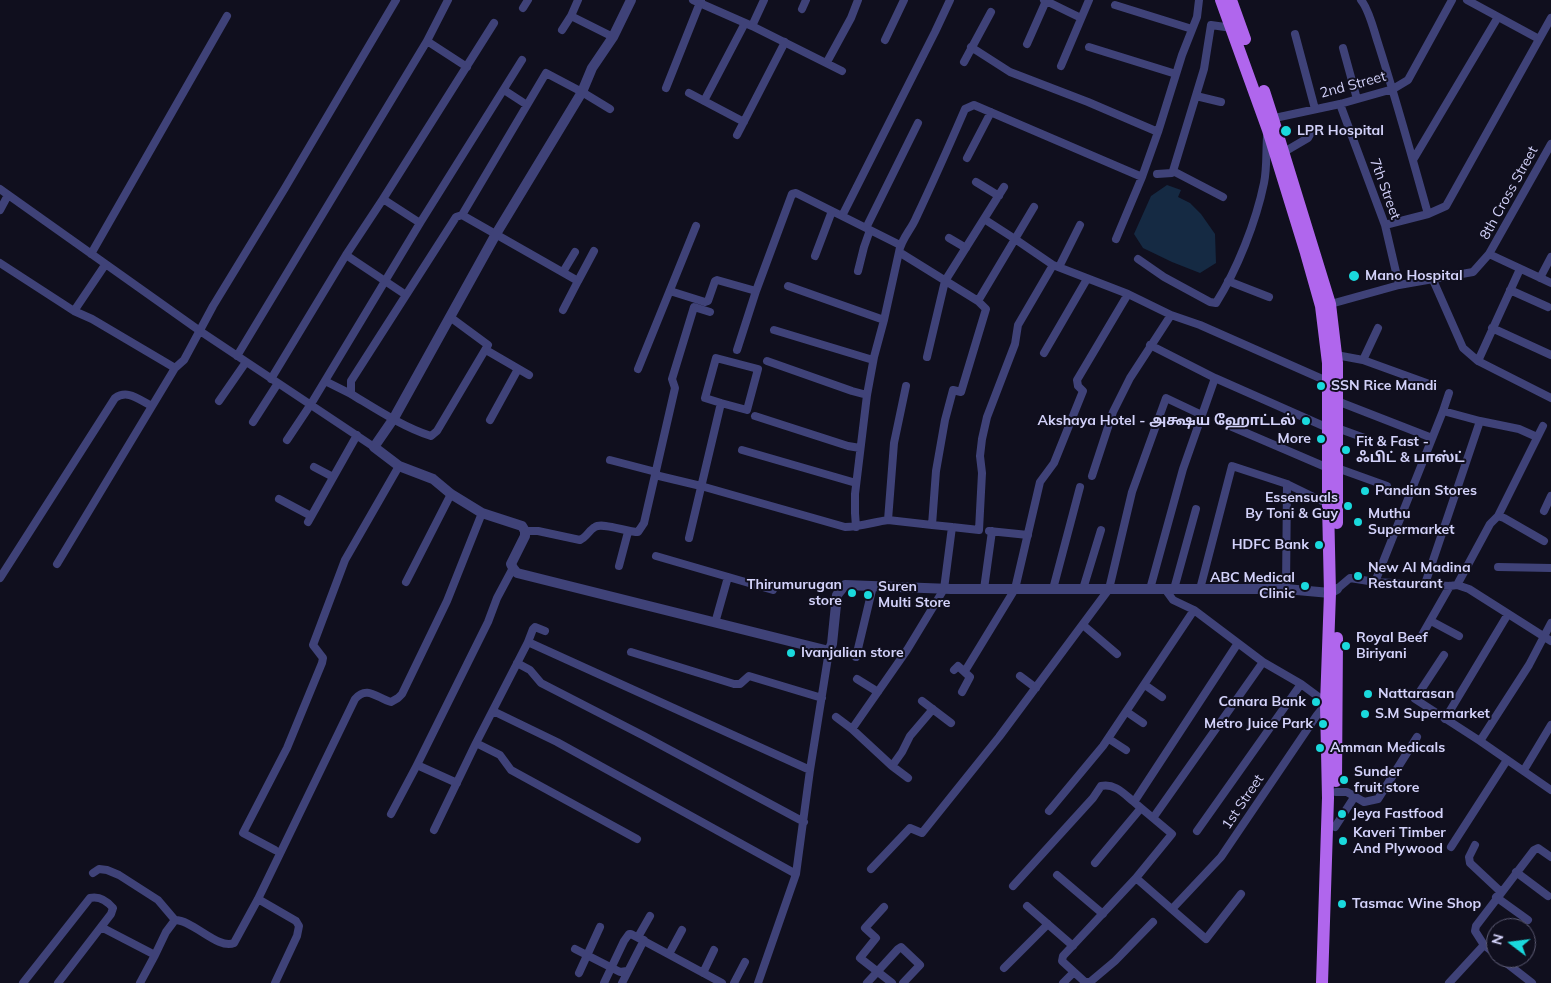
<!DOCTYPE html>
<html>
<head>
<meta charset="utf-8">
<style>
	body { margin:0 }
	#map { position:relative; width:1551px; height:983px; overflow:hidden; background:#100f1e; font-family:Mulish,sans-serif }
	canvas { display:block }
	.north { position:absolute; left:1486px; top:918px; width:50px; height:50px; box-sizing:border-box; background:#100f1e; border:1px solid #5e5d76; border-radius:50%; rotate:285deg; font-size:14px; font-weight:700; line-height:20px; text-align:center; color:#d3d2fa }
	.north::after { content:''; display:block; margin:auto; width:18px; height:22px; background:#1ad9dd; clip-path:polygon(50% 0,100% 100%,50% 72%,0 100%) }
</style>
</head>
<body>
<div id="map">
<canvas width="1551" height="983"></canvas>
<div class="north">N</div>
</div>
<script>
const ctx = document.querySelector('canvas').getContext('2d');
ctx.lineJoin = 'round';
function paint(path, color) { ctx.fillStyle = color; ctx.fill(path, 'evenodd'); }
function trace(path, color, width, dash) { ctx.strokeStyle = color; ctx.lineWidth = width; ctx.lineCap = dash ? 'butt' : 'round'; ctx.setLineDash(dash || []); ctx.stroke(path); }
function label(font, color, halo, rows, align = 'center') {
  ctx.font = font + ' Mulish,"Noto Sans Tamil",sans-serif'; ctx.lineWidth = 4; ctx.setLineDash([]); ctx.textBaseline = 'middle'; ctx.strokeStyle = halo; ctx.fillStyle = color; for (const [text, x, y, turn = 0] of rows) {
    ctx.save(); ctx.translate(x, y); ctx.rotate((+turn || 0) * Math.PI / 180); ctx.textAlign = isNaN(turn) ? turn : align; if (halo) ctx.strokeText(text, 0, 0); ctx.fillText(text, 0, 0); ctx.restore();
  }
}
const water = new Path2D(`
	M1167,185L1181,190L1178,197L1190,203L1201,214L1215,234L1216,263L1200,273L1172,262L1143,248L1134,234L1151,196Z`);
const minor = new Path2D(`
	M578,0L571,16L613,37
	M693,0L752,26L764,0
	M1044,0L1081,18
	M1361,0C1369,9 1374,31 1378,43C1396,99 1412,157 1428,214
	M1467,0L1539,39
	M1115,5L1192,29
	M523,8L528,0
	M802,9L806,0
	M494,23L383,199L420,223L522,60
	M752,26L842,71
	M562,30L571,16
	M1295,34L1315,109
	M885,40L904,0
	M427,41L448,0
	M1027,44L1046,1
	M971,47L1010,72L1088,102L1158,132
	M1089,47L1176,74
	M1343,48L1357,99
	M827,62L851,18L858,0
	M964,62L991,12
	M1061,66L1089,0
	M666,88L701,0
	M504,90L527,105
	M689,93L744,122
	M1196,96L1221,102
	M704,101L745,23
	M1340,104L1385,225L1399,285
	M1270,119L1340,104L1393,89L1408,80L1452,0
	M737,135L785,42
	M1284,152L1308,138L1313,129
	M967,158L991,112
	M1413,160L1498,17
	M1173,171L1223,197
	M1157,174L1172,173L1173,171L1204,69L1211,25L1232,28
	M976,182L999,196
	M0,189L200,331L374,447
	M0,210L8,195
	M462,215L546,73L582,92L610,109
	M842,216L935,32L950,0
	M984,219L1015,239L1034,207
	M1385,225L1428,214L1446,206L1551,18
	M866,228L918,123
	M949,238L966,248
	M1116,239L1142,177
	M91,254L227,16
	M1489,254L1551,283
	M346,255L383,199
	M815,256L832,211
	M1138,259L1164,277L1210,302L1216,303C1237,270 1256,222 1264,183C1267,169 1266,152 1267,137
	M0,263L74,311L92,319L175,368L184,360L213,306L285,188L396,0
	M1059,267L1080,225
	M1520,269L1478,361L1551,398
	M858,271L864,247L870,230
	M563,272L575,252
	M1540,278L1551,257
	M1433,280L1463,348L1478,361
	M1228,281L1269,297
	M788,286L884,320
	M1510,290L1548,307
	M670,291L705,302L708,301L715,281L717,280L756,291
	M978,301L1015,239L1053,265L1128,294L1171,315L1200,325L1329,382
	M1327,305L1399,285L1473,272L1489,254L1551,144
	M563,310L578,281
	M74,311L105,265
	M450,317L488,345L437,431L431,436C403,427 376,409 351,394V381L456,217L462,215L578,281L594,251
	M1492,328L1551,355
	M774,330L873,360
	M1150,345L1215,378L1328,428
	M486,350L529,375
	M737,350L756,291L792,194L796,193L900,245
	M1044,353L1087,279
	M1336,355L1363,360L1432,385
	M237,356L427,41L467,67
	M927,357L945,281L1004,187
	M1363,360L1378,328
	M767,361L852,391L867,395
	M638,369L696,226
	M271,379L346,255L406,295
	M325,381L351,394
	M906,386L894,443L888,520L932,525
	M219,401L246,362
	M1337,401L1432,438
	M1443,411L1449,393
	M755,416L848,446L860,448
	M490,420L518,369
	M1480,421L1519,429L1537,437
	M253,422L278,383
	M1230,426L1328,468
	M1337,428L1370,440
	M287,440L311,404L420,223
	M742,450L856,483
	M610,460L656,472
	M314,467L333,477
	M1337,468L1387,486
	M655,475L701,486L845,527C859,527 874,522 888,520
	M1092,476L1113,412L1130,378L1171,315
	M279,499L311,516
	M1544,511L1551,496
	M1498,516L1543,426
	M308,522L357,435
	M856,527L855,513V494L867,395L874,357L884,320L899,252
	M952,527L979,530L982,473L980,456L982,439L987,417L1015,344L1018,325L1053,265
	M525,531H538L580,540C587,537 589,530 595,527C602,522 627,532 638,532L644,523L675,388L672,379L694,307L710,312
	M989,531L1028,535
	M689,538L721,403L747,410L758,369L716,358L705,398L721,403
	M656,556L773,590
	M57,564L175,368
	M619,566L628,532
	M1498,567L1551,568
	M0,578L115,398C128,389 139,400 152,406
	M406,582L451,494
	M1375,582L1443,411L1480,421L1425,584
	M1457,585L1490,524L1498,516L1504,518L1544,541
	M984,589L992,531
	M1053,589L1080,487
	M1083,589L1101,530
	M1150,589L1183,469L1215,378
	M1165,589L1173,600L1194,610L1263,662L1301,684L1328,704
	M1174,589L1196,509
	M1200,589L1232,466L1287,484L1328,504
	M1286,589L1287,484
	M1337,589L1350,578L1375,582L1450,586L1457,585L1469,589L1551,641
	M1431,621L1459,636
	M715,623L728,577
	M1083,625L1117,654
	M1422,635L1450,586
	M528,642L810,770
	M631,652L734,684H740L749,676L822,698
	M1444,655L1415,699L1480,741L1551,790
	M856,657L873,586
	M517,663L530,670L541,683L644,736L804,822
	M954,670L958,666L970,677L962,692
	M965,671L1015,589L1040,482L1054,463L1083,391L1078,386L1077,380L1128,294
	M1020,676L1036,688
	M857,679L878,692
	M1145,685L1162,697
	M922,701L951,723
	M493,711L557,742L796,874L810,770L829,651
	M1127,712L1143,723
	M836,717L852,729L907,650L944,589L952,527L932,525L936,471L945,420L953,390L961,392L986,309L978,301L899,252C901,239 911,230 916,218C933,182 949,146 965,109L974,105L1142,177L1158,132L1182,55L1197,17L1199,0
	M1445,719L1508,614
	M852,729L892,766L902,752L910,736L933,709
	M1109,739L1126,750
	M1480,741L1529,665L1551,623
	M476,743L500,755L511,770L637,839
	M417,765L457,783
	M892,766L908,778
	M1524,770L1551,725
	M1336,792H1347L1364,802L1378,799L1417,737
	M1141,808L1134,802L1238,643
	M1049,811L1103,746L1194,610
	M391,814L417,765L488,622L497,598L513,568
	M1335,827L1355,796
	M434,830L476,743L528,642L533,629L535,627L545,631
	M1197,831L1301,684
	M1475,845L1469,857L1470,863L1501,892
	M1451,847L1507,760
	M275,850L243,833L287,748L322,663L323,658L313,645L345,560L399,466
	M1095,863L1141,808L1153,818L1263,662
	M871,869L910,828L922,833L999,737L1109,589L1132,492L1166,398L1202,415
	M1516,872L1548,896
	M93,873L99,869L107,870L119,875L158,900L175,920C193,920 218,950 234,943L258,899L355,699C367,685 377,698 391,702L398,698L402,694L447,601L482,513
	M1057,875L1103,914
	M1136,878L1206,939L1241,894
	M1013,886L1093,798L1101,786C1115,783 1124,794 1134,802
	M1496,897L1528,920
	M258,899L296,921L299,926L297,936L275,983
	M1027,906L1073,946
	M884,907L865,928L876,938L860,958L892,983
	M1172,909L1221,857L1317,715L1326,704
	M638,937L650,916
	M575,949L620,972L627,971
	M669,954L682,930
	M1496,954L1484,945L1475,931L1476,926L1534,850L1538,848L1551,857
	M1500,958L1532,983
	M1004,968L1048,924
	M1074,972L1085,982H1090L1115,961L1153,922
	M579,973L600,927
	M703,973L714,950
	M23,983L90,898C99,896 107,901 113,908L111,914L101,927
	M58,983L101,927L155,955L166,932L175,920
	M140,983L155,955
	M604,983L624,941L629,934H631L722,983
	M622,983L644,940
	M734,983L745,962
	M758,983L796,874
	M867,983L898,949L901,947L920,965L903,983
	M1063,983L1074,972L1062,961L1063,956L1136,878L1172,834L1153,818
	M1449,983L1484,945`);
const tertiary = new Path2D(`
	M631,0L613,37L592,68L582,92L496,234L394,418L374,447L399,466L433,479L451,494L482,513L522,526L525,531V536L511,564L513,568L517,573L829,651L832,644L837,595L845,585L951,589H1286L1330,593L1337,589`);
const primary = new Path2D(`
	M1221,0L1268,130L1306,253L1321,306L1328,363V504L1330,593L1326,704L1328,798L1322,983
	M1231,0L1245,39
	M1264,91L1273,119L1330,304L1337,363V523
	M1336,781L1337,638`);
const markers = [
	[1286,131,6,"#1ad9dd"],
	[1354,276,6,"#1ad9dd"],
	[1321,386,5,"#1ad9dd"],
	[1306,421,5,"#1ad9dd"],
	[1321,439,5,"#1ad9dd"],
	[1346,450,5,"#1ad9dd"],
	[1365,491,5,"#1ad9dd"],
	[1348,506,5,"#1ad9dd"],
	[1358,522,5,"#1ad9dd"],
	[1319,545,5,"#1ad9dd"],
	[1358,576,5,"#1ad9dd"],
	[1305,586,5,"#1ad9dd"],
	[852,593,5,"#1ad9dd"],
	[868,595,5,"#1ad9dd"],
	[1346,646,5,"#1ad9dd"],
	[791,653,5,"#1ad9dd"],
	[1368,694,5,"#1ad9dd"],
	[1316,702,5,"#1ad9dd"],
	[1365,714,5,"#1ad9dd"],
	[1323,724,5,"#1ad9dd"],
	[1320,748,5,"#1ad9dd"],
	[1344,780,5,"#1ad9dd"],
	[1342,814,5,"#1ad9dd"],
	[1343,841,5,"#1ad9dd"],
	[1342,904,5,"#1ad9dd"]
];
const streetNames = [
	["2nd Street",1353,85,-15],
	["7th Street",1385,189,70],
	["8th Cross Street",1509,193,-61],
	["1st Street",1243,802,-56]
];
const poiNames = [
	["LPR Hospital",1297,131],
	["Mano Hospital",1365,276],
	["SSN Rice Mandi",1331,386],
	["Akshaya Hotel - அக்ஷய ஹோட்டல்",1296,421,"right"],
	["More",1311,439,"right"],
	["Fit & Fast -",1356,442],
	["ஃபிட் & பாஸ்ட்",1356,458],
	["Pandian Stores",1375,491],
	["Essensuals",1338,498,"right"],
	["By Toni & Guy",1338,514,"right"],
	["Muthu",1368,514],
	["Supermarket",1368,530],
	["HDFC Bank",1309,545,"right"],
	["New Al Madina",1368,568],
	["Restaurant",1368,584],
	["ABC Medical",1295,578,"right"],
	["Clinic",1295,594,"right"],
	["Thirumurugan",842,585,"right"],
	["store",842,601,"right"],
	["Suren",878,587],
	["Multi Store",878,603],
	["Royal Beef",1356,638],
	["Biriyani",1356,654],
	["Ivanjalian store",801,653],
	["Nattarasan",1378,694],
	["Canara Bank",1306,702,"right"],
	["S.M Supermarket",1375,714],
	["Metro Juice Park",1313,724,"right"],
	["Amman Medicals",1330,748],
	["Sunder",1354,772],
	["fruit store",1354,788],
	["Jeya Fastfood",1352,814],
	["Kaveri Timber",1353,833],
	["And Plywood",1353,849],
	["Tasmac Wine Shop",1352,904]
];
paint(water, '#152a43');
trace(minor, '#3f4278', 8);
trace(tertiary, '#3f4278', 10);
trace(primary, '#b066ed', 12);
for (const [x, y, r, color] of markers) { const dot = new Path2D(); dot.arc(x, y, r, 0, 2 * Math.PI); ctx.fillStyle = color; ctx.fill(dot); trace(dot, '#100f1e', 2); }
label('14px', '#d3d2fa', '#100f1e', streetNames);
label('bold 14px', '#d3d2fa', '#100f1e', poiNames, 'left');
</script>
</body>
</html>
